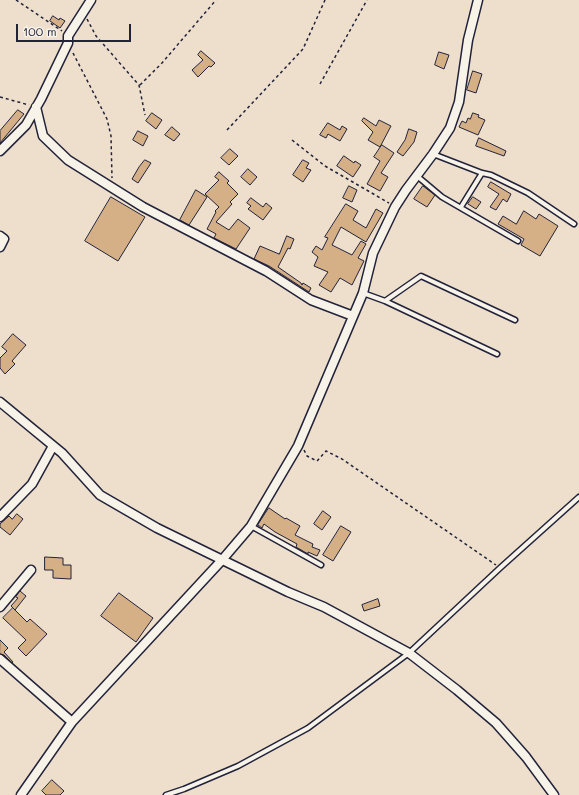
<!DOCTYPE html>
<html>
<head>
<meta charset="utf-8">
<style>
	body { margin:0 }
	#map { position:relative; width:579px; height:795px; overflow:hidden; background:#eddfcb; font-family:Mali,sans-serif }
	canvas { display:block }
	.scale { position:absolute; left:16px; top:24px; width:115px; height:18px; box-sizing:border-box; border:2px solid #22223b; border-top:0; padding-left:5px; font-size:12px; line-height:14px; white-space:nowrap; color:#22223b; -webkit-text-stroke:3px #f7f3e8; paint-order:stroke }
</style>
</head>
<body>
<div id="map">
<canvas width="579" height="795"></canvas>
<div class="scale">100 m</div>
</div>
<script>
const ctx = document.querySelector('canvas').getContext('2d');
ctx.lineJoin = 'round';
function paint(path, color) { ctx.fillStyle = color; ctx.fill(path, 'evenodd'); }
function trace(path, color, width, dash) { ctx.strokeStyle = color; ctx.lineWidth = width; ctx.lineCap = dash ? 'butt' : 'round'; ctx.setLineDash(dash || []); ctx.stroke(path); }
const building = new Path2D(`
	M53,16L59,20L60,18L65,21L60,28L50,21Z
	M201,51L215,63L211,67L209,66L198,77L192,70L203,60L198,55Z
	M439,52L449,55L444,69L435,65Z
	M473,71L482,74L476,93L467,90Z
	M18,110L24,114L0,143V131Z
	M152,113L162,120L156,129L146,121Z
	M473,113L479,115L478,117L485,120L478,135L459,127L462,121L466,123L468,118L470,119Z
	M364,118L376,126L379,120L391,126L380,147L368,140L373,132L362,121Z
	M328,123L340,130L342,126L347,129L340,141L328,134L326,138L320,135Z
	M172,127L180,134L174,141L165,135Z
	M409,129L417,132L414,142L403,156L397,152L405,140Z
	M138,131L148,136L143,146L133,140Z
	M479,138L506,151L504,156L476,146Z
	M382,145L394,153L381,173L388,177L380,191L367,184L380,161L374,157Z
	M230,149L238,156L229,165L221,158Z
	M344,156L354,163L355,161L361,165L353,177L337,166Z
	M145,160L151,163L138,183L132,179L139,167Z
	M303,160L309,163L306,168L311,170L303,182L293,175Z
	M248,169L257,177L250,185L241,177Z
	M219,172L229,181L227,183L238,194L230,202L232,204L216,222L229,230L238,219L250,228L236,249L214,238L216,234L207,229L216,212L215,211L219,207L205,194L219,180L215,177Z
	M491,182L511,194L507,202L503,199L496,210L490,207L499,194L488,187Z
	M349,186L357,190L352,202L343,198Z
	M423,186L435,195L427,207L414,199Z
	M196,190L207,197L189,225L180,220Z
	M111,197L145,217L118,261L85,241Z
	M473,197L481,202L476,209L468,204Z
	M251,198L263,207L266,203L272,208L263,220L248,209L251,206L247,203Z
	M346,204L358,211L353,220L366,228L376,209L383,213L366,242L341,227L332,245L352,255L361,241L366,244L358,258L364,261L352,285L340,278L331,292L319,285L328,272L314,266L318,257L312,252L316,246L322,250L328,238L325,237Z
	M524,211L536,219L539,214L558,226L540,256L521,245L524,239L498,224L503,216L516,224Z
	M287,236L294,239L290,249L288,248L278,267L301,283L302,285L303,283L311,288L309,292L269,266L254,259L260,246L279,254Z
	M13,334L26,345L12,361L15,364L5,374L0,368V358L7,351L2,347Z
	M269,508L285,519L286,518L300,526L295,535L313,544L312,547L320,550L317,556L308,552V554L296,547L297,544L275,532L264,524L262,528L258,525Z
	M323,511L331,517L322,530L314,524Z
	M17,514L23,519L10,535L0,527V524L9,516L12,519Z
	M341,526L351,532L333,561L323,555Z
	M45,557L63,558V565H71V579L53,578V570H45Z
	M20,591L26,596L15,610L11,606L18,598L16,597Z
	M119,593L153,618L136,642L101,616Z
	M378,599L380,606L364,611L362,605Z
	M13,608L27,622L30,619L47,634L26,656L18,648L26,640L3,618Z
	M0,640L8,648L4,652L13,662L12,663L4,655L0,654Z
	M52,780L64,791L60,795H46L42,791Z`);
const path = new Path2D(`
	M16,0L62,31
	M87,19L96,36L139,85L145,115
	M73,53L107,119L111,136L112,178
	M320,84L367,0
	M140,85L162,63L216,0
	M0,97L29,105
	M227,130L303,49L325,0
	M292,140L325,166L389,203
	M304,450L307,456L317,461L326,451L342,459L496,565`);
const service = new Path2D(`
	M433,154L482,173L491,175L528,193L574,224
	M417,176L442,197L518,241
	M461,207L482,173
	M363,293L385,301L497,354
	M385,301L421,276L515,320
	M251,526L321,565
	M166,795L184,789L238,766L308,728L409,653L500,568L579,497`);
const minor = new Path2D(`
	M36,107L43,136L68,160L143,207L266,271L311,300L353,316
	M0,151L26,125L41,99L68,43V36L91,0
	M0,236L4,239L0,247
	M0,402L62,453L100,495L157,528L288,592L324,607L409,653L457,690L496,723L526,757L554,795
	M0,517L32,484L53,446
	M0,607L31,570
	M0,659L72,722
	M21,795L72,722L222,560L251,526L298,446L363,293L373,253L395,207L406,190L433,154L450,128L459,102L468,40L478,0`);
paint(building, '#d5b087');
trace(building, '#22223b', 1);
trace(service, '#22223b', 7);
trace(minor, '#22223b', 11);
trace(path, '#22223b', 1.5, [3, 3]);
trace(service, '#f7f3e8', 4);
trace(minor, '#f7f3e8', 8);
</script>
</body>
</html>
